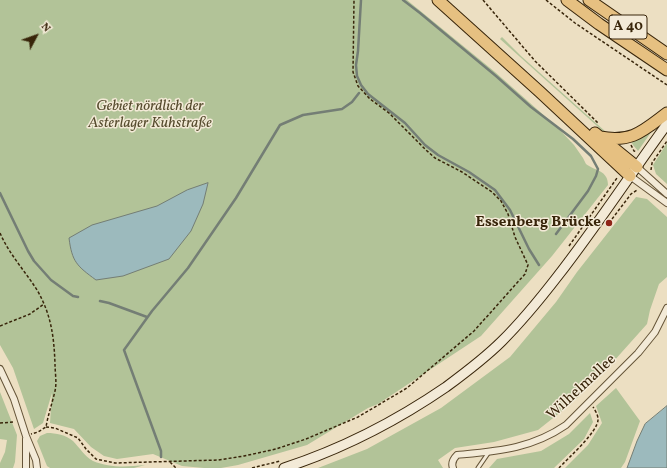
<!DOCTYPE html>
<html>
<head>
<meta charset="utf-8">
<style>
	body { margin:0 }
	#map { position:relative; width:667px; height:468px; overflow:hidden; background:#ecdfc2; font-family:Vollkorn,serif }
	canvas { display:block }
	.north { position:absolute; left:16px; top:16px; width:40px; height:40px; -webkit-text-stroke:3px #f3ead7; paint-order:stroke; rotate:49deg; font-size:11px; font-weight:700; line-height:16px; text-align:center; color:#38250a }
	.north::after { content:''; display:block; margin:auto; width:14px; height:18px; background:#38250a; clip-path:polygon(50% 0,100% 100%,50% 72%,0 100%) }
</style>
</head>
<body>
<div id="map">
<canvas width="667" height="468"></canvas>
<div class="north">N</div>
</div>
<script>
const ctx = document.querySelector('canvas').getContext('2d');
ctx.lineJoin = 'round';
function paint(path, color) { ctx.fillStyle = color; ctx.fill(path, 'evenodd'); }
function trace(path, color, width, dash) { ctx.strokeStyle = color; ctx.lineWidth = width; ctx.lineCap = dash ? 'butt' : 'round'; ctx.setLineDash(dash || []); ctx.stroke(path); }
function label(font, color, halo, rows, align = 'center') {
  ctx.font = font + ' Vollkorn,serif'; ctx.lineWidth = 3; ctx.setLineDash([]); ctx.textBaseline = 'middle'; ctx.strokeStyle = halo; ctx.fillStyle = color; for (const [text, x, y, turn = 0] of rows) {
    ctx.save(); ctx.translate(x, y); ctx.rotate((+turn || 0) * Math.PI / 180); ctx.textAlign = isNaN(turn) ? turn : align; if (halo) ctx.strokeText(text, 0, 0); ctx.fillText(text, 0, 0); ctx.restore();
  }
}
const green = new Path2D(`
	M0,0H407L495,72L556,126L574,145L583,158L586,164C595,171 608,170 608,185L552,256L481,336L378,404L368,408L307,445L238,465L221,468H204L182,466L153,454L117,459L104,456L91,447L74,429L50,423L52,393L43,423L34,429L13,368L0,345Z
	M502,37L521,56L606,132V134L500,39Z
	M654,128L638,151L633,145L631,141Z
	M667,143V184L656,174L653,165Z
	M636,197L647,199L667,217V277L659,284L650,310L647,324L613,362L572,403L538,430L494,442L455,448L438,460L443,468H318L367,449L441,408L510,357L556,302L577,272Z
	M616,388L640,421L625,462L621,468H565L588,445L602,423L596,406Z
	M0,392L17,435L15,462L13,468H0V463L5,452L7,440L0,439Z
	M590,413L593,422L584,439L554,468H489L497,459L541,451L569,434Z
	M47,433C56,433 66,435 73,441C80,448 84,456 93,461C110,468 126,467 145,465L134,468H50L47,466L37,441L40,436Z`);
const water = new Path2D(`
	M208,183L203,204L191,231L169,259L123,276L96,280C77,266 72,262 69,238L92,225L157,206L187,190Z
	M667,406V468H627L637,441L645,424Z`);
const stream = new Path2D(`
	M361,0L358,51L356,65L357,76L361,85L368,94L405,123L425,145L438,155L469,172L495,190L510,210L529,249L539,265
	M403,0L420,13L496,76L531,107L573,139L591,156L598,169L596,176L588,191L556,234
	M0,193L28,251L34,261L51,280L73,296L78,297
	M100,301L109,303L147,317
	M161,457V451L124,350L152,311L188,268L236,198L280,125L303,115L342,109L352,102L359,93`);
const path = new Path2D(`
	M483,0L535,61L599,124
	M546,0L575,23L667,85
	M631,145L634,151L637,152
	M651,170L652,163L667,141
	M609,223L631,194L637,190
	M0,233C9,254 25,271 37,290C51,314 54,336 55,364C55,372 57,383 55,391C52,404 48,415 46,427L38,432L31,434
	M569,246L617,178
	M0,326L30,314L44,304
	M0,423L14,422
	M46,427L55,428L78,438L86,449L96,459L115,463L218,460L244,456L276,449L306,439L358,417L407,388L474,331L525,274L528,265L515,237L508,214L501,201L492,192L462,172L435,158L426,150L389,113L370,99L358,86L353,72L354,0
	M170,462L176,468
	M252,468L280,461
	M559,468C567,459 599,431 598,419C598,415 595,410 593,407`);
const lane = new Path2D(`
	M478,468L489,452`);
const street = new Path2D(`
	M637,167L667,194
	M630,176L667,203
	M0,369L14,399L26,436L36,460L37,468
	M26,468V439
	M453,468C451,463 453,459 457,455C498,451 531,449 566,425L638,353L655,332L667,308`);
const secondary = new Path2D(`
	M284,468C342,449 395,422 446,387C465,373 485,358 502,341C522,321 540,299 557,277C596,227 630,175 667,124`);
const highway = new Path2D(`
	M438,0L540,92L630,176
	M567,0L599,24L667,70
	M589,0L667,54
	M595,133L637,167
	M600,137C632,143 643,131 667,113`);
const markers = [
	[609,223,4,"#8f2418"]
];
const shields = [
	[628,27,38]
];
const shieldNames = [
	["A 40",628,27]
];
const parkNames = [
	["Gebiet nördlich der",150,107],
	["Asterlager Kuhstraße",150,124]
];
const poiNames = [
	["Essenberg Brücke",601,223]
];
const streetNames = [
	["Wilhelmallee",582,388,-43]
];
paint(green, '#b2c398');
paint(water, '#9cbabd');
trace(water, '#747e75', 1);
trace(stream, '#747e75', 2.5);
trace(lane, '#655438', 5);
trace(street, '#655438', 8);
trace(secondary, '#38250a', 11);
trace(highway, '#38250a', 13);
trace(path, '#38250a', 1.5, [3, 2]);
trace(lane, '#f3ead7', 3);
trace(street, '#f3ead7', 6);
trace(secondary, '#f3ead7', 9);
trace(highway, '#e6c081', 11);
for (const [x, y, r, color] of markers) { const dot = new Path2D(); dot.arc(x, y, r, 0, 2 * Math.PI); ctx.fillStyle = color; ctx.fill(dot); trace(dot, '#f3ead7', 1.5); }
for (const [x, y, w] of shields) { const box = new Path2D(); box.roundRect(x - w / 2, y - 12, w, 24, 3); ctx.fillStyle = '#f3ead7'; ctx.fill(box); trace(box, '#38250a', 1); }
label('bold 14px', '#38250a', null, shieldNames);
label('italic 15px', '#564c2e', '#f3ead7', parkNames);
label('bold 15px', '#38250a', '#f3ead7', poiNames, 'right');
label('15px', '#38250a', '#f3ead7', streetNames);
</script>
</body>
</html>
